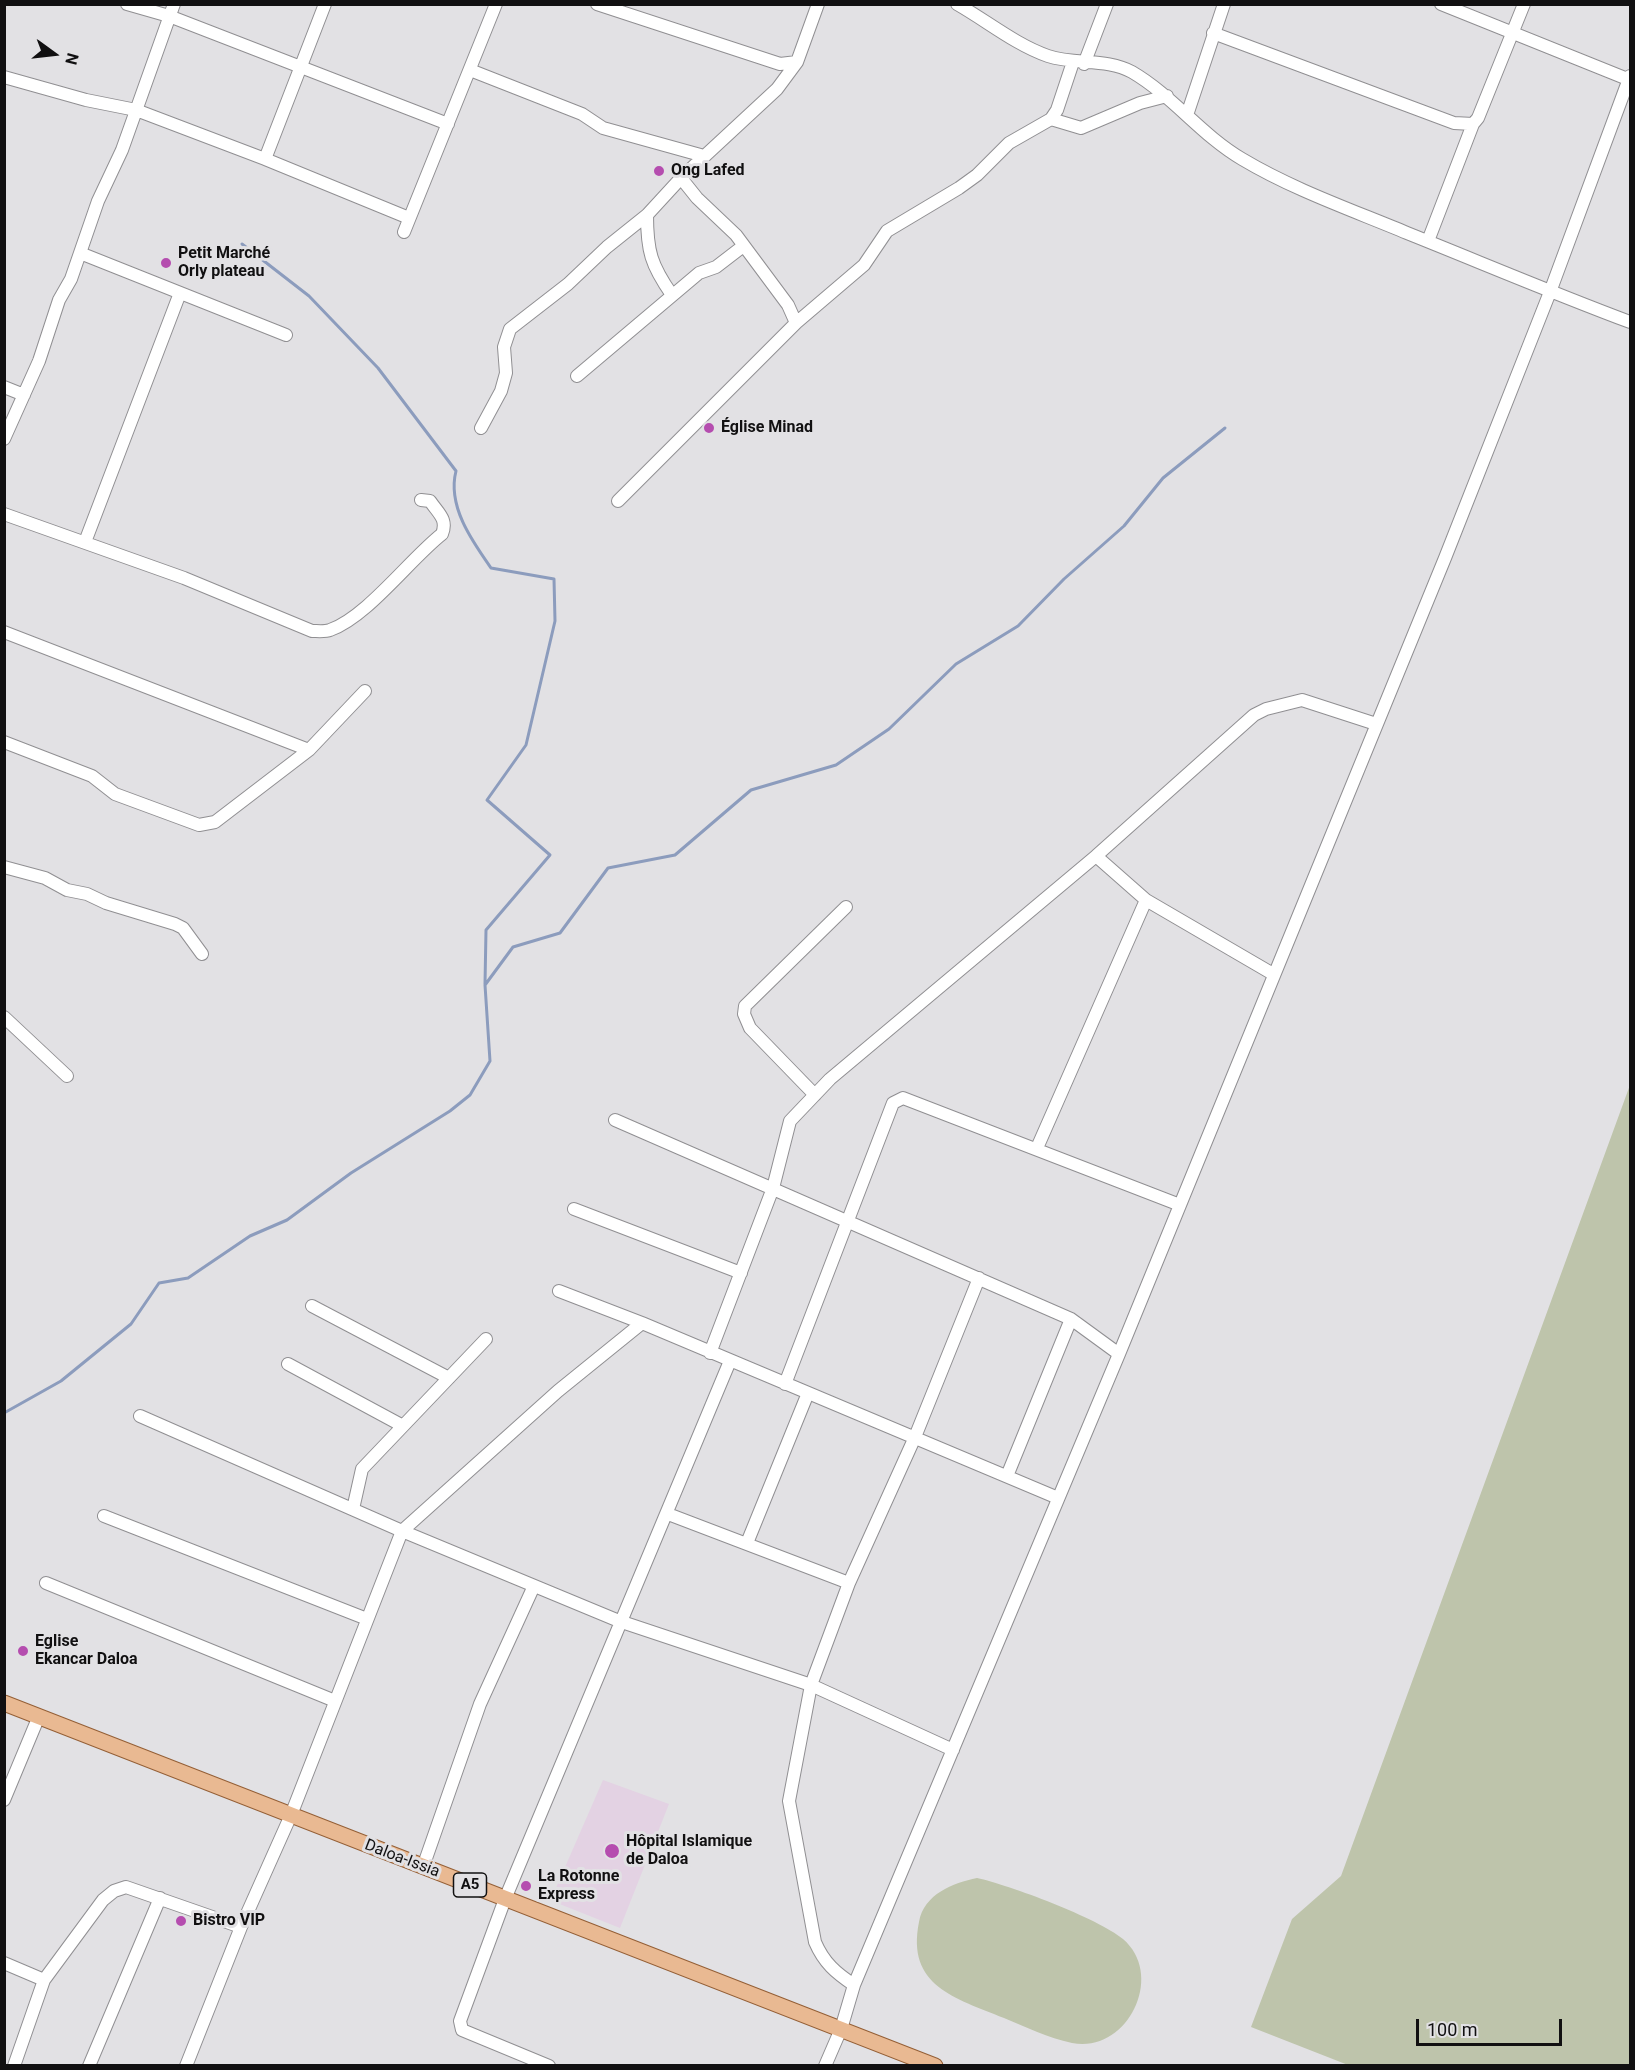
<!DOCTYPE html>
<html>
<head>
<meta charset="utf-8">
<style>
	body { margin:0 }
	#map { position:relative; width:1635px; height:2070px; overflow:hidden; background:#e2e1e4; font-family:Roboto,sans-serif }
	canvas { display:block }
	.frame { position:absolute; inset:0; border:6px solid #111011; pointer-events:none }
	.north { position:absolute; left:24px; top:24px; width:60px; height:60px; -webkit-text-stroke:4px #e2e1e4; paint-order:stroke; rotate:105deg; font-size:16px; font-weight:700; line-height:24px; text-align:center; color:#111011 }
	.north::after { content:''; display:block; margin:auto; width:21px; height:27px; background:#111011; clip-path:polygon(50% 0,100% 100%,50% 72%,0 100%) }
	.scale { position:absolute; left:1416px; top:2019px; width:146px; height:27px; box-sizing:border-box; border:3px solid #111011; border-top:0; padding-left:8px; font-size:18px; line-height:21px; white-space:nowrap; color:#111011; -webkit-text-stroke:4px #e2e1e4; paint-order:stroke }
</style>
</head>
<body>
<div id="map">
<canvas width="1635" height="2070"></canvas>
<div class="frame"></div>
<div class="north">N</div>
<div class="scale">100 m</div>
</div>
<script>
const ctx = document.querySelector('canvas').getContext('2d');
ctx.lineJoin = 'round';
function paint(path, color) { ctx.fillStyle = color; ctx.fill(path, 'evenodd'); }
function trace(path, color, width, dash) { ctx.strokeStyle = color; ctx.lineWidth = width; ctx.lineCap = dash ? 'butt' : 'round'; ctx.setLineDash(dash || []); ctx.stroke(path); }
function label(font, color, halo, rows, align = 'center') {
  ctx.font = font + ' Roboto,sans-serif'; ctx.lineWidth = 6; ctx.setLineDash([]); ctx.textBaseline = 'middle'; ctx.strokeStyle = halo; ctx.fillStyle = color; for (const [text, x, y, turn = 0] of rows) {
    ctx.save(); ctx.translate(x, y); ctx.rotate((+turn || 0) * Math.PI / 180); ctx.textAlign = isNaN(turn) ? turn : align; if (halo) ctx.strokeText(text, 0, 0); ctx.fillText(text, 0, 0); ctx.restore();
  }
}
const medical = new Path2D(`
	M603,1780L669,1804L620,1928L557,1903L552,1897Z`);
const green = new Path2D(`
	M1630,1085V2065H1348L1251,2027L1292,1919L1341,1876Z
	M977,1878C1009,1885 1098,1918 1123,1939C1166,1976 1127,2054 1072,2043C1048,2038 1026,2027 1004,2018C955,1998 906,1986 919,1922C924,1894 953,1883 977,1878Z`);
const stream = new Path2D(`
	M242,244L309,296L378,368L456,471C447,506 472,541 491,568L554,579L555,621L526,745L487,800L550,855L486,930L485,984
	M4,1413L61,1381L131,1324L159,1283L188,1278L250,1236L287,1220L351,1173L450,1111L470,1095L490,1061L485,985L513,947L560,933L608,868L675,855L751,790L836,765L889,729L956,664L1018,626L1064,579L1124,526L1163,478L1225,428`);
const minor = new Path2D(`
	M127,4L169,16L448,124
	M597,4L780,64L797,62
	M957,4C987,21 1016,45 1048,56C1075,65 1107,58 1132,72C1173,96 1201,135 1242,159C1294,190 1352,210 1407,233C1482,263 1555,294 1630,322
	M1441,4L1630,80
	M1213,33L1454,123L1473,124
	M1084,64L1107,4
	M470,70L582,114L603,128L704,156
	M4,77L86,100L136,110L265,159L409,218
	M1187,115L1224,4
	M1051,119L1081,128L1140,103L1167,96
	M265,159L325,4
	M681,178L697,198L736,235L788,305L796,323
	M647,215C647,251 651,265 672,295
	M404,232L496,4
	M1428,241L1473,124L1478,118L1524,4
	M80,253L286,335
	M577,376L699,273L716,267L742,247
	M4,387L24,395
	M481,428L501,391L506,373L504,347L510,329L568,284L607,247L647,215L681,178L777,89L797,62L818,4
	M4,439L39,361L59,300L71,279L98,201L122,150L174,4
	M618,501L796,323L864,265L887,231L959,188L977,175L1009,143L1051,119L1057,110L1073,62
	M4,514L184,578L312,631C317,631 325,632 330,630C367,617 410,559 442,534C448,519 438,513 430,501L421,500
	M85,542L180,293
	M4,632L309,750
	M4,742L92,776L115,794L199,825L215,822L309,750L365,691
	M1096,856L1146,900L1273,974
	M4,867L45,878L67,890L87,894L106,903L175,924L183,928L202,954
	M4,1017L67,1076
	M815,1095L750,1028L744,1014L745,1006L846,907
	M615,1120L1071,1319L1119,1354
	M1037,1148L1146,900
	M574,1209L741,1273
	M559,1291L642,1323L1058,1498
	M312,1306L449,1378
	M710,1353L773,1188L790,1121L830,1079L1096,856L1254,715L1266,709L1302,700L1376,724
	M288,1364L403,1426
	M785,1384L893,1103L903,1098L1180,1205
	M140,1416L402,1531L558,1391L642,1323
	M1007,1476L1071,1319
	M353,1509L362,1469L486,1339
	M668,1514L849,1583
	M104,1516L367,1619
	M747,1543L808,1393
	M46,1583L335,1701
	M4,1800L39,1716
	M423,1867L480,1704L533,1588
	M4,1963L44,1980
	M854,1985C836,1973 824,1963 815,1942L789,1801L811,1685L849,1583L915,1437L979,1278
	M14,2066L44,1980L103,1900L114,1891L126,1887L241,1927
	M89,2066L160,1898
	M186,2066L241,1927L291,1815L402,1531L619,1621L811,1685L953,1750
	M549,2066L462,2030L460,2021L505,1899L730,1361
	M825,2066L841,2029L854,1985L1119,1354L1445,558L1550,292L1630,76`);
const major = new Path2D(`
	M4,1703L935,2066`);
const markers = [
	[659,171,6,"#b54daf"],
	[166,263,6,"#b54daf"],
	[709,428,6,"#b54daf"],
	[23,1651,6,"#b54daf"],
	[612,1851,8,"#b54daf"],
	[526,1886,6,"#b54daf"],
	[181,1921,6,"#b54daf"]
];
const shields = [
	[470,1885,33]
];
const shieldNames = [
	["A5",470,1885]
];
const poiNames = [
	["Ong Lafed",671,171],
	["Petit Marché",178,254],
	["Orly plateau",178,272],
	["Église Minad",721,428],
	["Eglise",35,1642],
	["Ekancar Daloa",35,1660],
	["Hôpital Islamique",626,1842],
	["de Daloa",626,1860],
	["La Rotonne",538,1877],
	["Express",538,1895],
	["Bistro VIP",193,1921]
];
const streetNames = [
	["Daloa-Issia",402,1859,21]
];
paint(medical, '#e3d2e3');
paint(green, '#bec4ab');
trace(stream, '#8c9cbd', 3);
trace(minor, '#908f92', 14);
trace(major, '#945f36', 17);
trace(minor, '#fff', 12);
trace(major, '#e9b992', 15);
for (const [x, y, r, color] of markers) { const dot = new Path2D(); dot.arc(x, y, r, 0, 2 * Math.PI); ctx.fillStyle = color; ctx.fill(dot); trace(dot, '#e2e1e4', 2); }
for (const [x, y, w] of shields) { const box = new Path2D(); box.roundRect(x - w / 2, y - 12, w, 24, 4.5); ctx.fillStyle = '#e2e1e4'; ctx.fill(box); trace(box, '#111011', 1.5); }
label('bold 15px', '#111011', null, shieldNames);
label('bold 16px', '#111011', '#e2e1e4', poiNames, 'left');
label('16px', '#111011', '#e2e1e4', streetNames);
</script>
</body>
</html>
